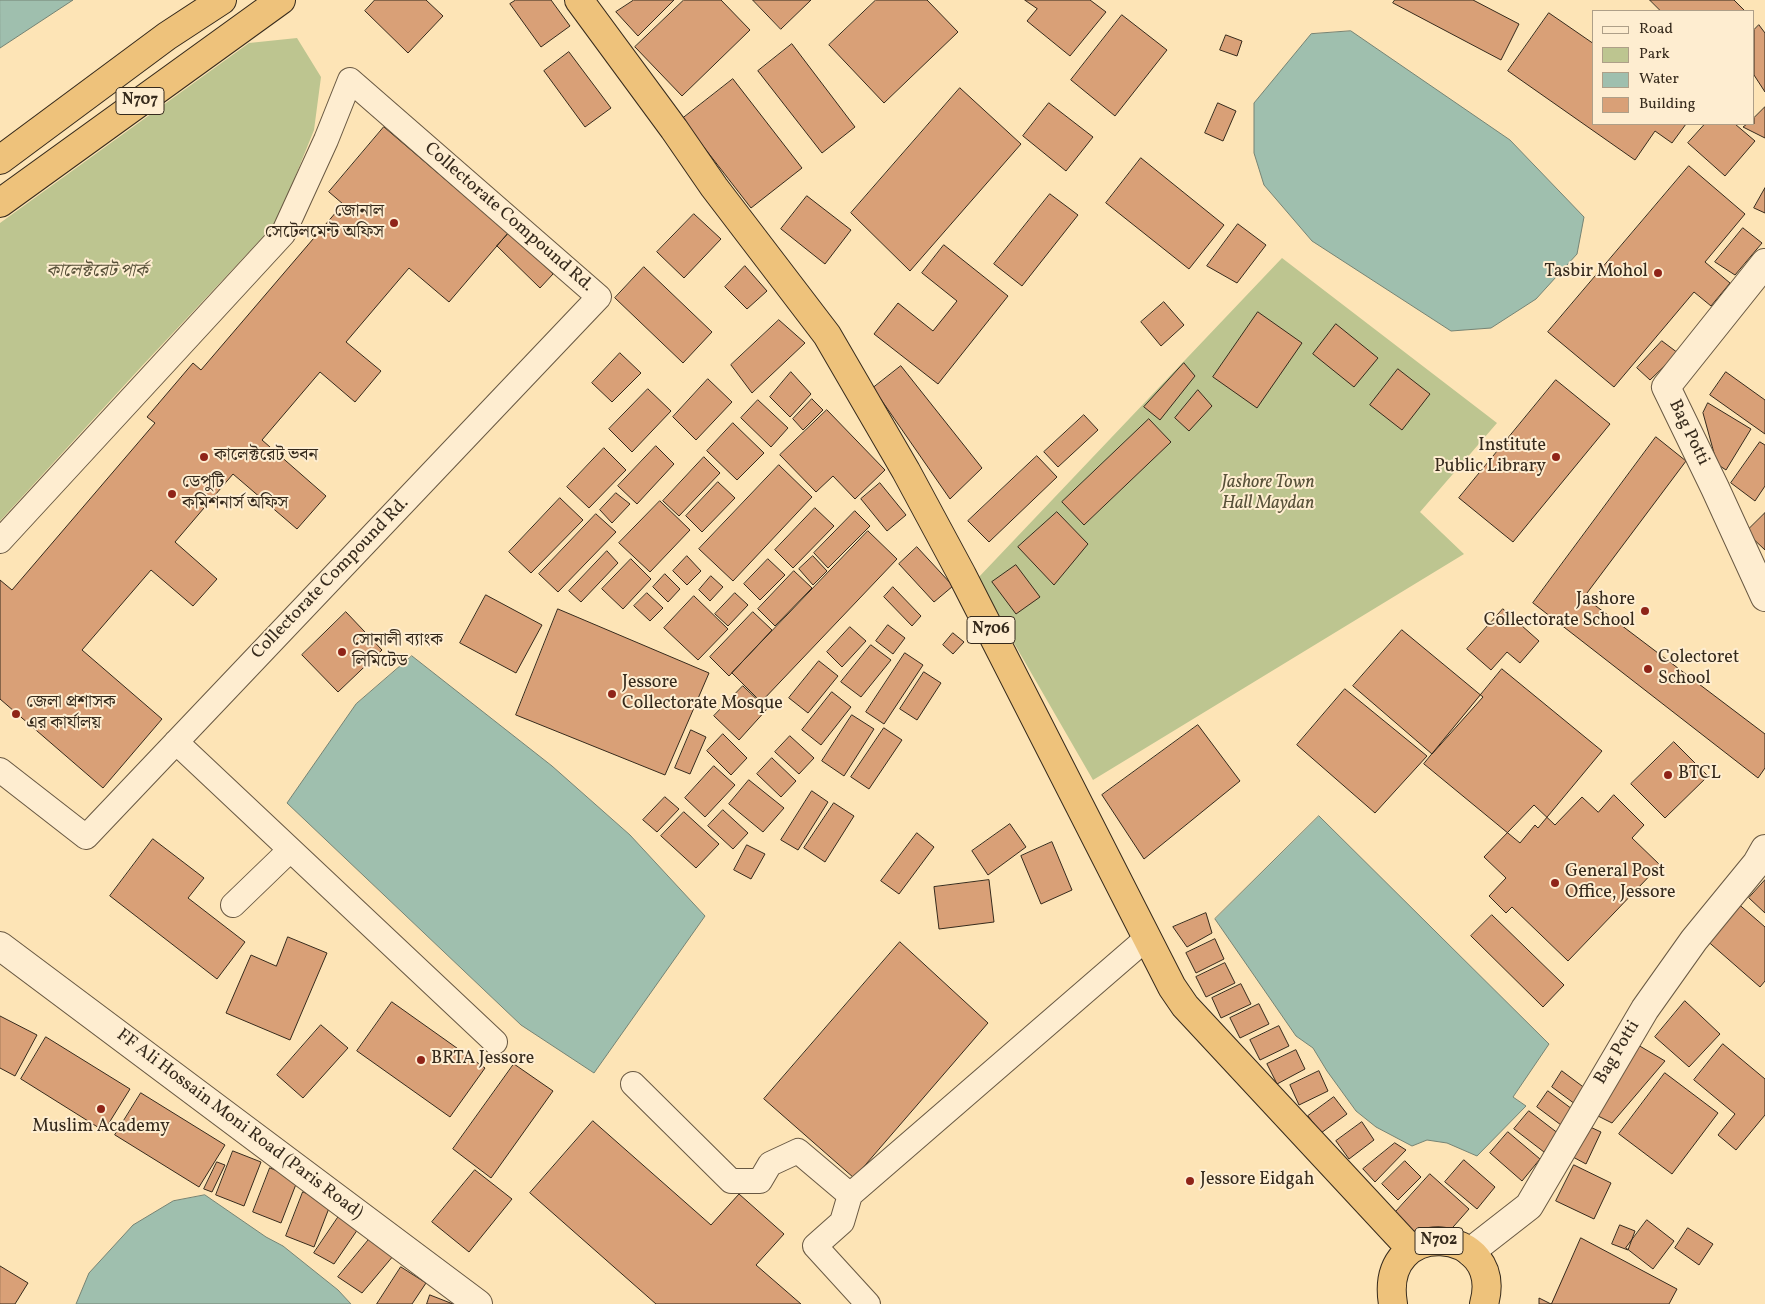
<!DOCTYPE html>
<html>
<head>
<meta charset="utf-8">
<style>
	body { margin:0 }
	#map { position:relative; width:1765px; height:1304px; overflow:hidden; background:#fde4b6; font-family:Vollkorn,serif }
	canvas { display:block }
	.legend { position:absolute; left:1592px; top:10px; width:162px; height:115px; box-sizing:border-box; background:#feedd0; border:1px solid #ae9f88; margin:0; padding:6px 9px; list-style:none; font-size:15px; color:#362a1c }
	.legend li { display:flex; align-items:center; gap:10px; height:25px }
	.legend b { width:25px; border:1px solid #ae9f88 }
</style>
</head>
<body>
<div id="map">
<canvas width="1765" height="1304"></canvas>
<ul class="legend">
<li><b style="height:6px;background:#feedd0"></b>Road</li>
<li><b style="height:14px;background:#bdc590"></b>Park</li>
<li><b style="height:14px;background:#9fbfae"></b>Water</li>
<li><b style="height:14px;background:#d9a077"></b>Building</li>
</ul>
</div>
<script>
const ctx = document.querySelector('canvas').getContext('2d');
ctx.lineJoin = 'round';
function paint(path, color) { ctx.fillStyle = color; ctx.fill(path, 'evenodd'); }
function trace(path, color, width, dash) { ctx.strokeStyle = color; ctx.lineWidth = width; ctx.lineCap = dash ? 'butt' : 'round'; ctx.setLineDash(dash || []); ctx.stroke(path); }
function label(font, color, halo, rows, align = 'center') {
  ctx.font = font + ' Vollkorn,"Noto Serif Bengali",serif'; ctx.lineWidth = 4; ctx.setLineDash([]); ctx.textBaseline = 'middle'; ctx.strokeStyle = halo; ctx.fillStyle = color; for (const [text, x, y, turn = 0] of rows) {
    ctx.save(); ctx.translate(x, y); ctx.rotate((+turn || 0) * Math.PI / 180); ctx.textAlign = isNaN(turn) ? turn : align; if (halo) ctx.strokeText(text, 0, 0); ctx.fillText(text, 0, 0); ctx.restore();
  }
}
const green = new Path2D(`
	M297,38L321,77L314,130L277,222L142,366L0,521V223L249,43Z
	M1282,258L1497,423L1420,512L1464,554L1093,780L977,579Z`);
const water = new Path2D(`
	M0,0H73L0,48Z
	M1351,31L1510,140L1584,217L1577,254L1536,299L1491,328L1451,331L1312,241L1264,185L1254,153V103L1311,34Z
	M412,656L552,766L630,835L705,916L594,1073L521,1025L287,803L356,704Z
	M1319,816L1549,1044L1513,1097L1526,1106L1477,1156L1447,1143L1427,1140L1412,1146L1376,1127L1356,1111L1327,1071L1313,1048L1296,1036L1215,919Z
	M205,1195L266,1237L283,1246L338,1290L351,1304H76L89,1273L133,1225L173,1201Z`);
const building = new Path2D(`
	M375,0H426L443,16L408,53L365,11Z
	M516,0H551L570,26L541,47L510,4Z
	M634,0H674L638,36L616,12Z
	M684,0H721L750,30L682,96L635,47Z
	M753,0H811L781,29Z
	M876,0H927L958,32L884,103L829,45Z
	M1025,0H1090L1106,12L1070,56L1027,21L1037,9Z
	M1395,0H1473L1519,24L1501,60L1393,3Z
	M1650,0H1734L1745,11H1661Z
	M1549,13L1594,44V124H1686L1672,143L1655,131L1635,160L1508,71Z
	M1122,15L1167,50L1115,116L1071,80Z
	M1759,25L1765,33V92L1754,75V30Z
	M1226,35L1242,41L1237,56L1220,50Z
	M792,44L855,127L822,153L758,71Z
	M569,52L611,108L585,127L544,71Z
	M733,79L802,168L751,208L682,119Z
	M960,88L1021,144L910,271L851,213Z
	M1049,103L1093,137L1066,171L1023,136Z
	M1218,103L1236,111L1223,141L1205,133Z
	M1765,107V138L1743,127L1747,124H1754V118Z
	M1705,124H1735L1755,141L1725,176L1688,143Z
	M384,127L508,233L449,302L409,268L346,342L381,371L355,402L320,372L262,440L326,496L297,529L233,474L175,542L217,579L193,606L151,570L82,650L162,719L103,788L0,699V580L12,590L155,423L147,417L193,363L201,370L343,204L329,192Z
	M1141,158L1224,225L1189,269L1106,203Z
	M1689,166L1745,214L1705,262L1730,283L1711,306L1694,292L1614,387L1548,332Z
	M1765,188V213L1754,208Z
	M1050,194L1078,215L1022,286L994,264Z
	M807,196L851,230L825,264L781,229Z
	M694,214L721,239L684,278L657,252Z
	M1238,224L1266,245L1237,283L1207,266Z
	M1743,228L1762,243L1735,275L1715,262Z
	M510,232L553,274L540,288L497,246Z
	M944,245L1008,296L938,384L874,334L898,303L933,331L957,301L922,273Z
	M745,266L767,291L747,309L725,287Z
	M644,267L712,332L683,363L615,298Z
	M1164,302L1184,325L1161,346L1141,322Z
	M1258,312L1302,343L1257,408L1213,377Z
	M779,320L805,343L752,393L731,365Z
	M1336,324L1378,358L1354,387L1313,354Z
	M1662,341L1678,353L1650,380L1637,368Z
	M620,353L641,373L612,402L592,383Z
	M1184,363L1195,376L1160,420L1144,407Z
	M901,366L982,468L950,499L873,388Z
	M1398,369L1430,394L1402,430L1370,405Z
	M791,372L811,394L790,417L770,397Z
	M1726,372L1765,400V434L1710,395Z
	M708,379L732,402L696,440L673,417Z
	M1556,380L1610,424L1513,542L1459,498Z
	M648,389L671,411L632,452L609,429Z
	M1198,390L1212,406L1189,431L1175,418Z
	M812,399L823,410L803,430L793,419Z
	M758,400L788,428L771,447L741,418Z
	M1708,403L1751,429L1726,470L1717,464L1703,413Z
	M827,410L885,470L855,499L833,476L816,492L780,455Z
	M1084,415L1098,430L1058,467L1044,452Z
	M1149,419L1171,442L1084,525L1062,502Z
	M733,423L764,453L737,480L707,451Z
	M1656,437L1686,461L1584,597L1765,734V768L1758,778L1533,603Z
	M1760,442L1765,445V486L1755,501L1731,483Z
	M656,446L674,464L637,504L618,486Z
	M604,448L626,470L589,508L567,487Z
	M1037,456L1057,477L989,542L968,521Z
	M704,457L720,473L679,516L663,501Z
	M779,465L812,497L733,581L699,549Z
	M718,482L735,498L702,532L686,516Z
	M880,483L906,515L887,531L861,499Z
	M616,493L630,504L612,523L600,510Z
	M560,498L583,520L531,573L509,552Z
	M660,501L690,530L650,572L619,543Z
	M815,508L834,526L793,568L775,550Z
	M855,511L870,526L828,568L814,553Z
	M1057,512L1088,544L1054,585L1018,547Z
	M1765,513V550L1746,532Z
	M596,514L616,532L558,592L539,574Z
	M868,531L897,559L761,702L732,673Z
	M917,547L953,586L934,602L899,564Z
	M607,551L618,563L581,602L569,591Z
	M687,556L701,571L687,585L673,571Z
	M813,556L827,571L813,585L799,569Z
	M631,559L651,579L623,609L602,589Z
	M768,559L785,575L760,600L744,584Z
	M1016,565L1040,597L1016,614L992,582Z
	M794,571L812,588L775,626L758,609Z
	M665,574L680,589L668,602L653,587Z
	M711,576L723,587L710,601L699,590Z
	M893,587L921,616L912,626L884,597Z
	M647,593L663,608L650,621L634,606Z
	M735,593L748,605L728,626L715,614Z
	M486,595L542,625L516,673L460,643Z
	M694,596L728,629L698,660L664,628Z
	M558,609L709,673L665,775L516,715Z
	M1503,609L1539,641L1520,663L1507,652L1491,670L1467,649Z
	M346,612L382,650L338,692L302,655Z
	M753,612L772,630L729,676L710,657Z
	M888,625L905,638L893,654L876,641Z
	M850,627L866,641L842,667L827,652Z
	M1402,630L1483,697L1432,754L1353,686Z
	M953,633L964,642L953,654L943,645Z
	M871,645L891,660L861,697L841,682Z
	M905,653L923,665L884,724L866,712Z
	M819,661L838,676L808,713L789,698Z
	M1502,669L1602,751L1538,828L1535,825L1520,843L1424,764Z
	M924,672L941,683L917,720L900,709Z
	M743,686L767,709L739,740L714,716Z
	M1345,689L1427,756L1375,813L1297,745Z
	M832,692L851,707L821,745L802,730Z
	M852,715L874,729L844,776L822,761Z
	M1198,725L1240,781L1144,859L1102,795Z
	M884,728L902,740L869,789L851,777Z
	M691,730L706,737L690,774L675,768Z
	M723,734L747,758L731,775L707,751Z
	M790,736L814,758L799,774L775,752Z
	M1674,742L1708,776L1665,818L1631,784Z
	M772,758L796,781L781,797L757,774Z
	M714,766L735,785L705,817L685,798Z
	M749,780L784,808L763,832L729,804Z
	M812,791L828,802L798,850L781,840Z
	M1614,795L1644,825L1632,838L1660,865L1568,961L1512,907L1506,913L1489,896L1506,878L1484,857L1534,805L1555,825L1582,797L1598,812Z
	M665,797L679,809L657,832L643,820Z
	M834,803L854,816L825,862L804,848Z
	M723,810L748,833L733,849L708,826Z
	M684,812L719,844L696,868L661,836Z
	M1010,824L1026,847L988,875L972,851Z
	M917,833L934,847L899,894L881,881Z
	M153,839L204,878L188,898L245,942L217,979L110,896Z
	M1052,842L1072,890L1041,904L1021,856Z
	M747,845L765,854L751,879L734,870Z
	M989,880L994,922L939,929L934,887Z
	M1765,880V913L1749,898Z
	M1735,901L1765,927V981L1760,987L1704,938Z
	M1206,913L1212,933L1187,947L1173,927Z
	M1492,915L1564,985L1543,1007L1471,936Z
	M288,937L327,953L290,1040L226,1013L251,955L276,966Z
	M1215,939L1224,959L1196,973L1186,953Z
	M900,942L988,1023L854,1178L764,1099Z
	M1225,963L1235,983L1206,997L1196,977Z
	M1241,984L1251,1004L1221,1018L1212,998Z
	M1685,1001L1720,1034L1689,1067L1655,1037Z
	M392,1002L485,1068L450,1117L357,1051Z
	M1259,1004L1269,1024L1240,1038L1230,1018Z
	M0,1016L37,1035L15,1076L0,1068Z
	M321,1025L348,1048L303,1098L277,1075Z
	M1279,1026L1289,1046L1260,1060L1250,1040Z
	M46,1037L130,1089L104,1131L21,1079Z
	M1723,1044L1765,1079V1115L1736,1150L1718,1135L1735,1114L1694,1080Z
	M1638,1045L1665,1061L1612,1123L1594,1114Z
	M1296,1050L1305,1069L1277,1084L1267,1064Z
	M514,1064L553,1091L491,1178L453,1149Z
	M1319,1071L1328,1091L1299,1105L1290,1085Z
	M1562,1071L1586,1089L1575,1104L1552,1087Z
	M1665,1073L1718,1113L1672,1174L1619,1134Z
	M1548,1091L1572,1109L1561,1125L1537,1107Z
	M141,1093L225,1145L199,1187L115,1135Z
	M1334,1097L1347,1114L1321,1133L1308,1116Z
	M1529,1111L1559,1134L1544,1152L1514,1129Z
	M593,1121L711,1225L739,1194L784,1234L756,1265L801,1304H656L530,1193Z
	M1362,1122L1374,1140L1349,1159L1336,1141Z
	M1588,1126L1601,1132L1586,1164L1573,1157Z
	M1508,1132L1540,1159L1522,1181L1490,1153Z
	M1395,1143L1406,1150L1375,1182L1363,1169Z
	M233,1151L261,1162L244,1206L216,1195Z
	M1464,1160L1495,1187L1477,1209L1445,1182Z
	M1405,1161L1421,1177L1398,1200L1382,1184Z
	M217,1162L225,1165L212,1192L204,1189Z
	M1574,1165L1611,1183L1594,1219L1556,1201Z
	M270,1168L298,1179L281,1223L253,1212Z
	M475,1170L512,1199L469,1252L432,1222Z
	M1430,1174L1469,1209L1431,1252L1392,1216Z
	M303,1192L331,1203L314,1247L286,1236Z
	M339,1216L358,1229L334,1264L314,1253Z
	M1647,1220L1674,1241L1653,1269L1626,1248Z
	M1620,1225L1635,1231L1628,1250L1612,1244Z
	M1688,1228L1713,1244L1699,1265L1675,1248Z
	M371,1237L394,1255L362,1293L338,1277Z
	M1581,1238L1677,1289L1669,1304H1539V1298L1551,1304Z
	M0,1266L28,1283L15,1304H0Z
	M401,1267L426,1283L412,1304H377Z
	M430,1295L453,1304H427Z`);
const minor = new Path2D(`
	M0,541L283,234L326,140L350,80L599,297L86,837L0,770
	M176,742L495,1042
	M233,905L290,850
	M633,1084L731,1181H760L770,1164L798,1151L850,1195L842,1222L815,1246L868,1304
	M850,1195L1147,938`);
const tertiary = new Path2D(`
	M1765,263L1666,387L1715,488L1765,597
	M0,946L478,1304
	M1470,1252L1529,1206L1645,1009L1694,940L1757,863L1765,849`);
const trunk = new Path2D(`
	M579,0L674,129L714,187L827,335L906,471L962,575L1172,987L1185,1006L1411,1249
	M0,160L167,36L222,0
	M0,203L281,0
	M1393,1304C1378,1215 1506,1226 1484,1304`);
const markers = [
	[394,223,5,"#8f2418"],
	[1658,273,5,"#8f2418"],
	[204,457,5,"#8f2418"],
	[1556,457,5,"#8f2418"],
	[172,494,5,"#8f2418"],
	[1645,611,5,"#8f2418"],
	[342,652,5,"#8f2418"],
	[1648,669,5,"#8f2418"],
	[612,694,5,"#8f2418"],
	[16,714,5,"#8f2418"],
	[1668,775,5,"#8f2418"],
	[1555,883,5,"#8f2418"],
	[421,1060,5,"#8f2418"],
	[101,1109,5,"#8f2418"],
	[1190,1181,5,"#8f2418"]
];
const shields = [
	[140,101,48],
	[991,630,48],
	[1439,1241,48]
];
const shieldNames = [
	["N707",140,101],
	["N706",991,630],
	["N702",1439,1241]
];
const poiNames = [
	["জোনাল",384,213,"right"],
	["সেটেলমেন্ট অফিস",384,234,"right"],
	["Tasbir Mohol",1648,273,"right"],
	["Institute",1546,447,"right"],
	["Public Library",1546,468,"right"],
	["কালেক্টরেট ভবন",214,457],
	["ডেপুটি",182,484],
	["কমিশনার্স অফিস",182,505],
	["Jashore",1635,601,"right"],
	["Collectorate School",1635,622,"right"],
	["সোনালী ব্যাংক",352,642],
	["লিমিটেড",352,663],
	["Colectoret",1658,659],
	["School",1658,680],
	["Jessore",622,684],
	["Collectorate Mosque",622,705],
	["জেলা প্রশাসক",26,704],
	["এর কার্যালয়",26,725],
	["BTCL",1678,775],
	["General Post",1565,873],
	["Office, Jessore",1565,894],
	["BRTA Jessore",431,1060],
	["Muslim Academy",101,1128,"center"],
	["Jessore Eidgah",1200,1181]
];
const streetNames = [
	["Collectorate Compound Rd.",508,218,41],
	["Bag Potti",1688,433,64],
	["Collectorate Compound Rd.",331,579,-46],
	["Bag Potti",1618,1053,-59],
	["FF Ali Hossain Moni Road (Paris Road)",239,1125,37]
];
const parkNames = [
	["কালেক্টরেট পার্ক",97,273],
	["Jashore Town",1268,484],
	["Hall Maydan",1268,505]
];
paint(green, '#bdc590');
paint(water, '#9fbfae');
trace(water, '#758374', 1);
paint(building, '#d9a077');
trace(building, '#362a1c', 1);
trace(minor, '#685842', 26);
trace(tertiary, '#685842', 30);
trace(trunk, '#362a1c', 30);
trace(minor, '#feedd0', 24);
trace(tertiary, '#feedd0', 28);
trace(trunk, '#eec27b', 28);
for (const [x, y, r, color] of markers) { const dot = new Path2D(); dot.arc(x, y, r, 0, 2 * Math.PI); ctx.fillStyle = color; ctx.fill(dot); trace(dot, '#feedd0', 2); }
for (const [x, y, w] of shields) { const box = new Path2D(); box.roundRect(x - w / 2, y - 13.5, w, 27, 4); ctx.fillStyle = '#feedd0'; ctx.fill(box); trace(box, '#362a1c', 1); }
label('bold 16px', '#362a1c', null, shieldNames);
label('18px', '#362a1c', '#feedd0', poiNames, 'left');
label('18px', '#362a1c', '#feedd0', streetNames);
label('italic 18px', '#585139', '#feedd0', parkNames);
</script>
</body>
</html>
